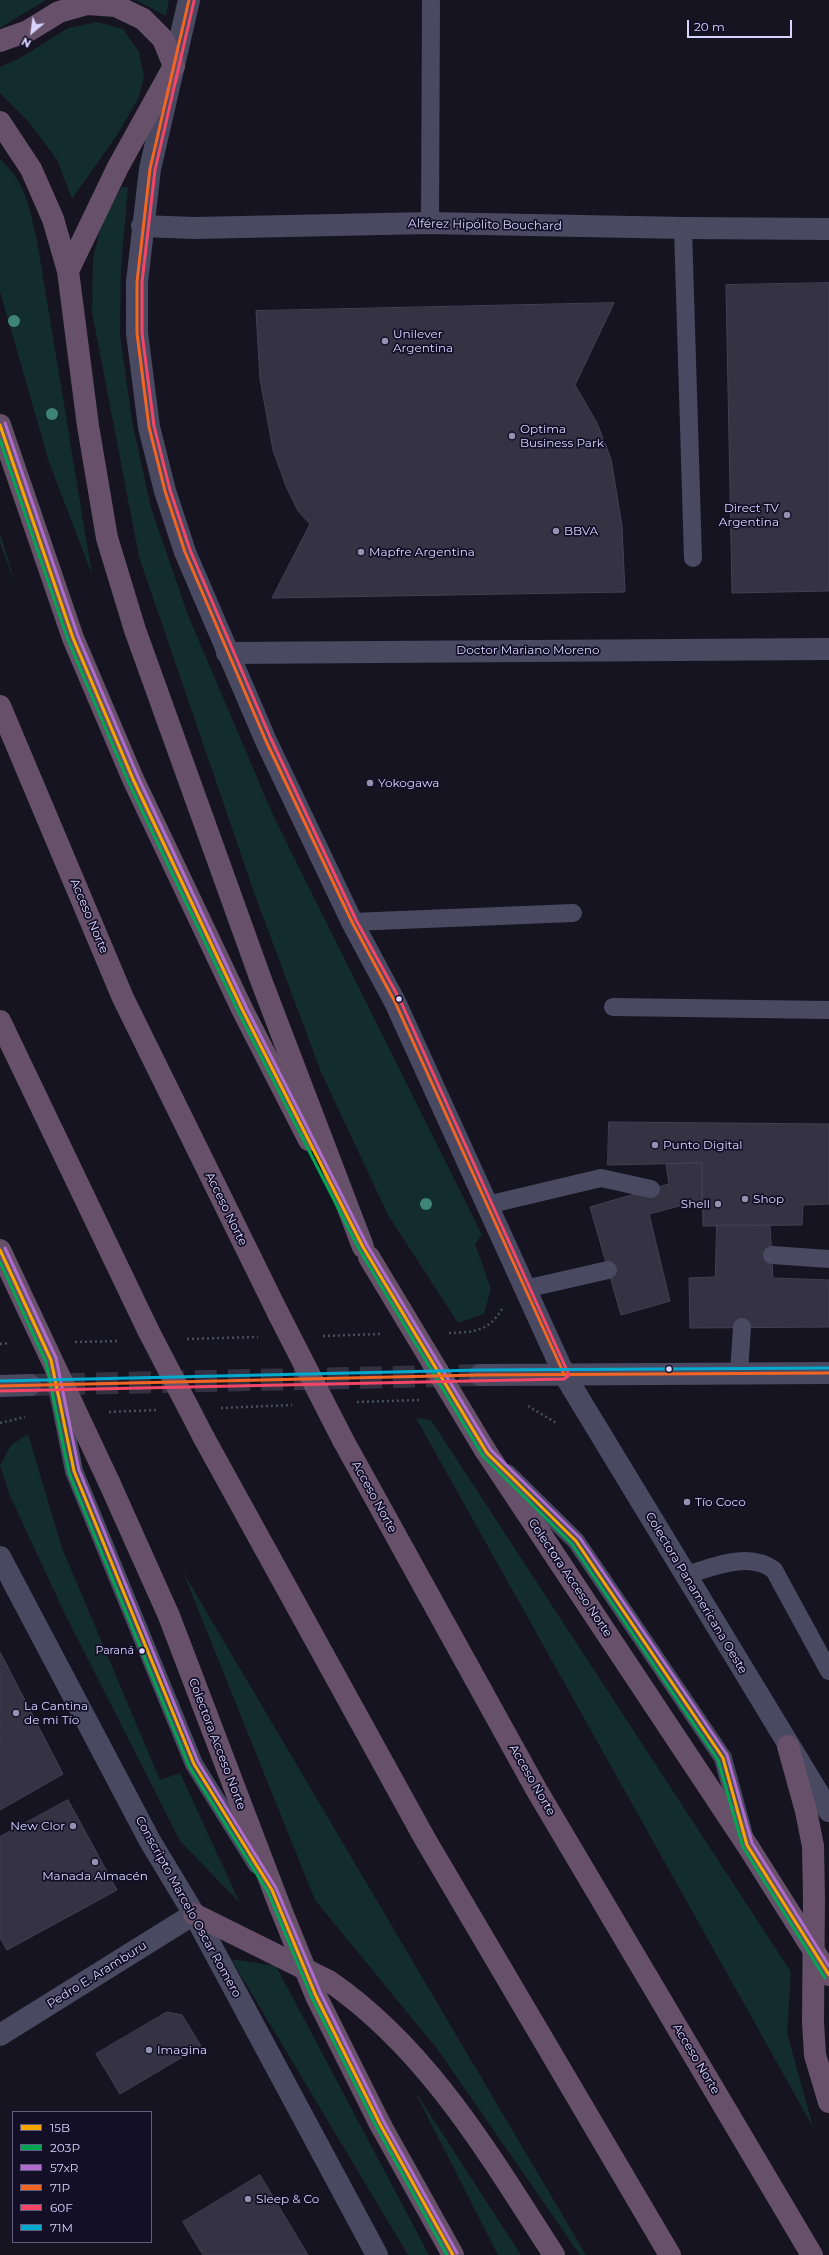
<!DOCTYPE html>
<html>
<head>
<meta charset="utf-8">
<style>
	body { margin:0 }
	#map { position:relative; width:829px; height:2255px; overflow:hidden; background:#161421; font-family:Montserrat,sans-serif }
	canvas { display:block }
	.legend { position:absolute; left:12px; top:2111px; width:140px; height:132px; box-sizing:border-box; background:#130f26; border:1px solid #625e7d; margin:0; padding:5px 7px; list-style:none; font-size:12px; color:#d9d4ff }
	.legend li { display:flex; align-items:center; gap:8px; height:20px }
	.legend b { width:20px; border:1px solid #625e7d }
	.north { position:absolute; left:12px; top:12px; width:40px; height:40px; -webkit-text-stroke:3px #130f26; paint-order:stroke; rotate:209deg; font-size:11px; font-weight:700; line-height:16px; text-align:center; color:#d9d4ff }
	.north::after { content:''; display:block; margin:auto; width:14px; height:18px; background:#d9d4ff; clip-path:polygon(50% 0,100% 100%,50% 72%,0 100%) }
	.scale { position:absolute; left:687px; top:20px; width:105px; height:18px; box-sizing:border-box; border:2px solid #d9d4ff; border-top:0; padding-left:5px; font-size:12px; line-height:14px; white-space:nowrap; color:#d9d4ff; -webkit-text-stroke:3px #130f26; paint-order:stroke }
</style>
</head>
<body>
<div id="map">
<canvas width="829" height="2255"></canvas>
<ul class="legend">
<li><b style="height:5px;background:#f7a600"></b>15B</li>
<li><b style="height:5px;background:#00a651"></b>203P</li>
<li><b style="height:5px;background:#b06ccc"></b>57xR</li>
<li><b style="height:5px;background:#f26522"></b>71P</li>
<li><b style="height:5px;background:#f34667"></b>60F</li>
<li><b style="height:5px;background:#00a9ce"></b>71M</li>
</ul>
<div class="north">N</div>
<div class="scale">20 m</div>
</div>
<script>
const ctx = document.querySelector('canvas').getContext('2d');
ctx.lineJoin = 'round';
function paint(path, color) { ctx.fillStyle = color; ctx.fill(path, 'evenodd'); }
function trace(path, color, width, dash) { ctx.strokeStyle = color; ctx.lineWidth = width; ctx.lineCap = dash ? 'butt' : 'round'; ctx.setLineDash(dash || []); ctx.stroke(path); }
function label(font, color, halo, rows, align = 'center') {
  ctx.font = font + ' Montserrat,sans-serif'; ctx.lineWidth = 3.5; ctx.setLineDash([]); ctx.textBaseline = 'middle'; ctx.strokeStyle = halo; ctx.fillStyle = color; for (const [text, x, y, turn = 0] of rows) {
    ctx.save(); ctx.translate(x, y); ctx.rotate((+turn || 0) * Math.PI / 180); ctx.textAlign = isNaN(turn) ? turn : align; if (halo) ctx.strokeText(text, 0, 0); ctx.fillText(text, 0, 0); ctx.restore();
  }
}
const green = new Path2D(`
	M0,0H46L0,28Z
	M136,0H169L166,16Z
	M97,22L123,29L139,52L144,77L139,97L119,132L72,199L57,160L29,122L0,93V67L20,58L68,28Z
	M0,159C26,182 29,208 37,240L92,575L49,462L0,292Z
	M122,187H128L121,268L120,334L132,421L151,508L188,615L273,815L482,1235L475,1244L491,1289L484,1314L458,1323L388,1215L321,1072L257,901L139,557L92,312L93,258L103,218Z
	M0,533L17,589L0,543Z
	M416,1418L431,1420L791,1972L787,2033L813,2127Z
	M28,1434L62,1548L160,1780L180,1773L240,1903L180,1841L63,1610L10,1496L0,1466L11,1445Z
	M183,1572L586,2255H580L438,2050L315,1900Z
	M231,1959L276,1966L429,2255H408Z
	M413,2088L521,2255H498Z`);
const building = new Path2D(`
	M829,283V591L732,593L726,285Z
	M614,303L575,385L597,423L611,459L622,526L625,592L272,598L310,524L298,511L286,486L273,450L260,379L256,311Z
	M609,1122L829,1124V1204L803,1205L802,1225L703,1226L702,1163L608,1165Z
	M702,1163V1200L649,1214L670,1301L621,1315L590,1207L669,1184L666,1164Z
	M717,1225H770L773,1278L829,1280V1327L690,1328L689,1278L715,1277Z
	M0,1652L63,1774L0,1810Z
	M68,1800L117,1890L7,1950L0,1938V1837Z
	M167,2012L182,2015L201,2046L120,2094L96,2054Z
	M260,2175L308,2255H203L183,2222Z`);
const tertiaryTunnel = new Path2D(`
	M30,1385L480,1375`);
const path = new Path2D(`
	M449,1333C474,1332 488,1332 502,1309
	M323,1336L380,1334
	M187,1339L258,1337
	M75,1342L120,1341
	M0,1344L10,1343
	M357,1402L420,1400
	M528,1406L558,1424
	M221,1408L292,1405
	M109,1412L156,1410
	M0,1423L25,1417`);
const service = new Path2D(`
	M430,223L431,0
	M683,228L693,558
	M352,922L573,913
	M613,1007L829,1010
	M487,1205L601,1178L651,1189
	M772,1255L829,1259
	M525,1289L608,1270
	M739,1373L742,1327
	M74,1471L194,1764L257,1865
	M507,1473L576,1541L723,1758L744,1835
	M686,1575C713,1567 749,1551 774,1570L829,1671`);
const minor = new Path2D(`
	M142,226L194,228L430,223L683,228L829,229
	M227,653L829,649
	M0,2035L194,1914`);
const tertiary = new Path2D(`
	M189,0L150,169L137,282V333L149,427L165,491L185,552L266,741L352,922L395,1002L564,1374L829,1811
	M480,1375L829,1373
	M0,1386L30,1385
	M0,1557L150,1841L194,1914L377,2255`);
const motorway = new Path2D(`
	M0,41L28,31L59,12L87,4L116,6L143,19L163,39L174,66L118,167L68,271
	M0,122L31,169L53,219L68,271L88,426L107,538L135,630L261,980L363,1247
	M0,425L73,638L133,779L243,1011L309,1140
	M0,706L123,998L278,1313
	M0,1021L148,1330
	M204,1438L425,1839L670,2255
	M343,1440L536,1789L812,2255
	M485,1450L749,1848
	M109,1482L169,1616L280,1907
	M788,1746L806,1811L813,1846L814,1898L813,2022L815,2055L829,2102
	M194,1914L329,1981C428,2049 490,2156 554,2255
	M380,2124L453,2255`);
const serviceBridge = new Path2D(`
	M56,1382L74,1471`);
const motorwayBridge = new Path2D(`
	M0,1250L109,1482
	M369,1257L485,1450
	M278,1313L343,1440
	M148,1330L204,1438
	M749,1848L829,1975
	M280,1907L316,1996L380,2124`);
const bus1 = new Path2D(`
	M0,425L73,638L133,779L243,1011L363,1247L487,1453L576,1541L723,1758L747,1845L829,1975
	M0,1250L51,1360L74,1471L194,1764L272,1890L316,1996L380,2124L453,2255`);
const bus2 = new Path2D(`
	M0,440L68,640L128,781L239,1013L359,1249L483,1456L572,1544L718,1760L743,1847L825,1978
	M0,1262L46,1362L69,1473L189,1766L268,1892L312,1998L376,2126L447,2255`);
const bus3 = new Path2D(`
	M5,423L78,636L138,777L247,1009L367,1245L491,1450L580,1538L727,1755L752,1843L829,1966
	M5,1248L56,1358L79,1470L198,1762L276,1888L321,1994L384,2122L457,2253`);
const bus4 = new Path2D(`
	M189,0L150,169L137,282V333L149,427L165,491L185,552L266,741L352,922L395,1002L564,1374
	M0,1386L480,1375L829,1373`);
const bus5 = new Path2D(`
	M0,1391L564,1379L569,1375L400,1000L356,920L271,739L190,550L170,490L154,426L142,333V282L155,170L194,1`);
const bus6 = new Path2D(`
	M0,1381L480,1370L829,1368`);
const trees = [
	[14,321],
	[52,414],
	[426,1204]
];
const markers = [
	[385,341,4,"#9591b1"],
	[512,436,4,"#9591b1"],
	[787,515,4,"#9591b1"],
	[556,531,4,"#9591b1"],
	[361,552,4,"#9591b1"],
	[370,783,4,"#9591b1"],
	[399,999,3.5,"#d9d4ff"],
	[655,1145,4,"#9591b1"],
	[745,1199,4,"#9591b1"],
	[718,1204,4,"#9591b1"],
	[669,1369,3.5,"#d9d4ff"],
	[687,1502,4,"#9591b1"],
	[142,1651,3.5,"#d9d4ff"],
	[16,1713,4,"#9591b1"],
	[73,1826,4,"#9591b1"],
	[95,1862,4,"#9591b1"],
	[149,2050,4,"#9591b1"],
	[248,2199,4,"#9591b1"]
];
const busNames = [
	["Paraná",134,1651]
];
const streetNames = [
	["Alférez Hipólito Bouchard",485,225,1],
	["Doctor Mariano Moreno",528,650],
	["Acceso Norte",89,916,67],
	["Acceso Norte",226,1209,64],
	["Acceso Norte",374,1497,61],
	["Colectora Acceso Norte",570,1578,56],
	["Colectora Panamericana Oeste",696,1593,59],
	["Colectora Acceso Norte",217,1744,69],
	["Acceso Norte",532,1780,60],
	["Conscripto Marcelo Oscar Romero",188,1907,61],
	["Pedro E. Aramburu",97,1975,-32],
	["Acceso Norte",696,2059,59]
];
const poiNames = [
	["Unilever",393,334],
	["Argentina",393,348],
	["Optima",520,429],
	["Business Park",520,443],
	["Direct TV",779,508,"right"],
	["Argentina",779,522,"right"],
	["BBVA",564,531],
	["Mapfre Argentina",369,552],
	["Yokogawa",378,783],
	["Punto Digital",663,1145],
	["Shop",753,1199],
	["Shell",710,1204,"right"],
	["Tío Coco",695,1502],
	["La Cantina",24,1706],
	["de mi Tío",24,1720],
	["New Clor",65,1826,"right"],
	["Manada Almacén",95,1876,"center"],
	["Imagina",157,2050],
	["Sleep & Co",256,2199]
];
paint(green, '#132c2d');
paint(building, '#343243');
trace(building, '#433f54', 1);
trace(tertiaryTunnel, '#333142', 22, [22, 11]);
trace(path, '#44505f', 2.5, [2, 3]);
trace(service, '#4a4962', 18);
trace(minor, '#4a4962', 22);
trace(tertiary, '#4a4962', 22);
trace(motorway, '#67516a', 22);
trace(serviceBridge, '#4a4962', 18);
trace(motorwayBridge, '#67516a', 22);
trace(bus1, '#f7a600', 3);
trace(bus2, '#00a651', 3);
trace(bus3, '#b06ccc', 3);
trace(bus4, '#f26522', 3);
trace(bus5, '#f34667', 3);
trace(bus6, '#00a9ce', 3);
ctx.fillStyle = '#3e8478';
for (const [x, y] of trees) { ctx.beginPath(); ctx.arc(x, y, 6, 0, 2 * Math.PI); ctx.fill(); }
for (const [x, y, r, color] of markers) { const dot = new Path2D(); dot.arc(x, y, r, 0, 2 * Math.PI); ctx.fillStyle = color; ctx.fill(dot); trace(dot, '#130f26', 1.5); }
label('11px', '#d9d4ff', '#130f26', busNames, 'right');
label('12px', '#d9d4ff', '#130f26', streetNames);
label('12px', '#d9d4ff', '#130f26', poiNames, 'left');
</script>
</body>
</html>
